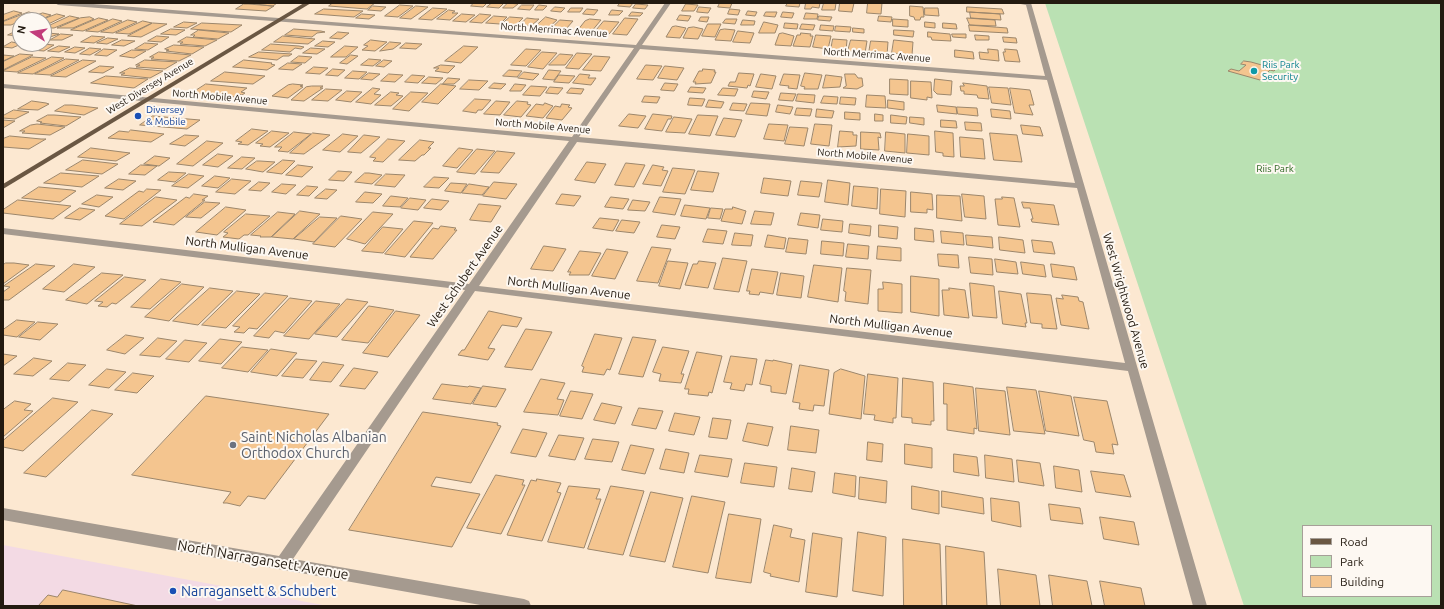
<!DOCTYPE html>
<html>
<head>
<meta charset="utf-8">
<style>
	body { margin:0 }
	#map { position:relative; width:1444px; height:609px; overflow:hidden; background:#fce8d1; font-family:Ubuntu,sans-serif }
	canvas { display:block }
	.frame { position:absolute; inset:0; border:4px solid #231a10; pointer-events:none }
	.legend { position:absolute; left:1302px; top:525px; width:130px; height:72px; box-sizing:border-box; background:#fdf8f2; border:1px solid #a69f98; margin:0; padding:5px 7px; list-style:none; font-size:12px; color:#231a10 }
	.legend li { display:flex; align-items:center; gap:8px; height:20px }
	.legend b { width:20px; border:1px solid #a69f98 }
	.north { position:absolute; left:12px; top:12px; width:40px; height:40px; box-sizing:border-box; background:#fdf8f2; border:1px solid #a69f98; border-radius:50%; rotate:282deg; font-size:11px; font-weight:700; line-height:16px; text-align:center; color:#231a10 }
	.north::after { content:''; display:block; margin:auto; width:14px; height:18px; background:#c23c7b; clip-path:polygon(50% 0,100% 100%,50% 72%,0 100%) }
</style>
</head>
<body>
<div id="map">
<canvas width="1444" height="609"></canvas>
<div class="frame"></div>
<ul class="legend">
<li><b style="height:5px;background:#6a5743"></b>Road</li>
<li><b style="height:11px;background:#bae1b3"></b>Park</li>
<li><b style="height:11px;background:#f4c58f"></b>Building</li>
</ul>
<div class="north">N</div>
</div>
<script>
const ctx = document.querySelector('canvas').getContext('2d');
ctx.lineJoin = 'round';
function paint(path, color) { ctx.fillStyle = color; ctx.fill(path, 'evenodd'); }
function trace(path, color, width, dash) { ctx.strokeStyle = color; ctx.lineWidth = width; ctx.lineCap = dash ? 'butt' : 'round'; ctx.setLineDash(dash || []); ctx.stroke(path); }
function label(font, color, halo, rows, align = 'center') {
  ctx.font = font + ' Ubuntu,sans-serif'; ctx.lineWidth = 4; ctx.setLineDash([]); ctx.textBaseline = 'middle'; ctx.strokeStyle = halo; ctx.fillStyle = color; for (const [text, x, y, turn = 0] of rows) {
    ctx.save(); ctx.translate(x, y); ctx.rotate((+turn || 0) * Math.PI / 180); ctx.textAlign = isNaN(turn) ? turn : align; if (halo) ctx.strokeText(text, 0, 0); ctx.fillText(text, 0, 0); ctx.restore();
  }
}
const commercial = new Path2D(`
	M3,545L328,606H3Z`);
const green = new Path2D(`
	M1045,3H1441V606H1244ZM1303,526H1431V596H1303Z`);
const building = new Path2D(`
	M249,3H277L273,6Z
	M333,3H375L367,9L329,6Z
	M474,3H487L483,7L471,6Z
	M492,3H504L499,8L487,7Z
	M508,3L518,4L513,8H503Z
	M620,3H633L630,7L618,6Z
	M720,3H732L730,8L718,7Z
	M788,3H800L799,7L786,6Z
	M806,3H820L819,8L812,7L811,9H805Z
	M824,3H836L835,10H822Z
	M840,3H854L852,12L839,11Z
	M868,3H882L881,14L867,13Z
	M244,4H248L274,6L266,11L236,9Z
	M636,4L648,5L645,9L633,8Z
	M686,4L698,5L694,11H682Z
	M400,5L413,6L398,17L385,16Z
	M522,5H534L530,10L518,9Z
	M539,5L547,6L543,10H535Z
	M373,6L386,7L381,11L368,10Z
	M416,6L428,7L411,19L400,18Z
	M910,6L923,7L924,17H921L920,20H915L914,17L910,16Z
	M555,7L565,8L561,12L551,11Z
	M699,7L711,8L708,13L697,12Z
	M967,7L1002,9L1004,14L967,12Z
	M433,8L447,9L432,20L419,19Z
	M571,8H583L580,12H568Z
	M925,8H938L939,16L925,15Z
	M324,9L363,11L354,17L315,14Z
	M587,9L598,10L594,15L583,14Z
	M730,9L740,10L738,15L728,14Z
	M449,10L455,11L452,13H458L450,20L437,19Z
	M612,10L623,11L619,15H609Z
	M14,11L22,13L3,21V15Z
	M748,11L757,12L755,16L746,15Z
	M29,12L36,14L11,25H3V22Z
	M632,12L643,13L640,16H629Z
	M766,12H777L775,17L764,16Z
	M783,12L794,13L792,18L781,17Z
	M970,12L1000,14L1001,20L971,18Z
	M43,13L51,15L40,20H24Z
	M806,13L818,14L817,19H804Z
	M57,14L65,16L44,26V20H41Z
	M362,14L375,15L369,19L356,18Z
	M462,14L475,15L466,22L453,21Z
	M480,14L491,15L482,23L470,22Z
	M680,15L691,16L688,21L677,20Z
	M70,16L79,18L54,28H44Z
	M494,16L507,17L500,24L486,23Z
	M819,16L832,17L830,21L818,20Z
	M879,16L892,17L891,22L878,21Z
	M90,17L94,19L73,28H57L80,18Z
	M510,17L523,18L516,25L502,24Z
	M546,17L557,20L549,27L536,26Z
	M701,17H709L707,22L699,21Z
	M99,18L108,20L83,31L71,30Z
	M527,18L535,19H539L531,26H519Z
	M625,18L638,19L627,35L613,34Z
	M967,18L995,20L996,26L970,25Z
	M113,19L122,21L98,32L86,31Z
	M590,19L601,20L591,32L577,31L585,21Z
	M726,19H737L735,24L723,23Z
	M893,19L908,20V27L893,26Z
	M128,20L137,22L113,33L101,32Z
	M560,20L573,21L566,29L552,28Z
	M743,20L755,21L754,25H741Z
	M143,21L152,23L129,34L116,33Z
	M604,21L619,22L609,34L594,33Z
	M184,22L197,23L187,28L174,27Z
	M764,22L778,25L775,33H759Z
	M925,22L935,23V28L925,27Z
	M153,23L167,24L141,37L128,36Z
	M202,23L242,25L231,32L191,29Z
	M785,23L798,24L797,29L784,28Z
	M943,23L956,24L957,29L943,28Z
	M708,24H721L715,37L702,36Z
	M802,24L815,25L813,30L800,29Z
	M821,25L834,26L833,31L820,30Z
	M969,25L1007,28L1008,33L970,31Z
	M676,26L686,28L680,38L666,37L672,27Z
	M836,26L851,27L850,32L835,31Z
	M694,27L703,29L698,39L683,38L688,28Z
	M853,28L864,29V33L853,32Z
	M171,29L185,30L176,35L161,34Z
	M294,29L321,31L325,32L317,33L312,37L285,35Z
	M725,29L735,30L731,41L715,40L720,30Z
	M19,30V36L8,35Z
	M199,30L229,33L218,39L193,37L195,35H191Z
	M894,30L914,31L913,37L894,35Z
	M738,31L754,33L750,43L733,42Z
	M338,32L349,33L341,39L330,38Z
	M928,32L950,34L951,41L932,40L931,37H928Z
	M48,33L59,34L44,39V34Z
	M783,33L794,36L791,46L775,45L779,34Z
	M801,33L811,34L810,36H813L810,47L793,46L797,35H800Z
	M61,34L73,35L62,40H50Z
	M952,34H966V38L953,37Z
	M816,35L831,36L828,49L813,47Z
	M975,35L989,36V40H976Z
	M92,36L105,37L94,43L81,42Z
	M157,36L169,37L161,42L148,41Z
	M283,36L315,39L308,44L274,42Z
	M187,37L217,40L205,46L180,44L183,42H178Z
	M1003,37L1016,38L1017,43L1004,42Z
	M108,38L118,39L107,44L97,43Z
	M833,39L847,40L846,51L831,50Z
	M122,40L135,41L124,46L112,45Z
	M371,40L387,42L375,51L362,50L368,46L364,45Z
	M851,40L867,41L865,53L848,51Z
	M894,40L913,42L912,55L892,53Z
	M323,41L335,42L328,47L315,46Z
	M871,41L888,42L887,55L869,53Z
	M12,42L21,44L12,48L3,47Z
	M390,42L401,43L393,49L380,51Z
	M145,43L158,44L148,50L135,49Z
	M406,43L422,44L416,49L400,48Z
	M42,44L54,45L44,51L31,50Z
	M271,44L299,46L304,47L301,49L295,48L290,52L262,50Z
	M174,45L204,47L192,54L166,51L169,50L165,49Z
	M59,46L70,47L59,52L48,51Z
	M345,46L358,47L346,57H331Z
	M464,46L478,47L461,63L445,61Z
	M75,47L85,48L75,53L65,52Z
	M90,48L101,49L90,55L80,54Z
	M311,48L325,49L317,54L303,53Z
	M104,49L117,50L107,56L95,55Z
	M526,49L541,50L526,66L511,65Z
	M988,49L998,50L999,61L980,59L979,52L988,53Z
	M1005,49L1017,50L1020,62L1005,61L1003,52H1005Z
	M132,50L146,51L134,58L120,56Z
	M955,50L973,52L974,59L955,57Z
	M159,52L191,55L179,61L151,59L154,57H150Z
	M259,52L292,54L289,56H283L277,60L249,57Z
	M542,52L557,53L543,69L528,67Z
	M577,53L592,54L579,69L566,68Z
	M20,54L33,55L3,70V62Z
	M560,54L573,55L565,65H549Z
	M3,55L14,56L3,61Z
	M351,55L358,56L347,64L340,63Z
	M299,56L312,57L305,63L291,62Z
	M594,56L610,57L601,71L583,70Z
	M32,57L46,58L17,72L3,71Z
	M52,57L64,58L33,74L18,73Z
	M66,59L79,60L50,75L35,74Z
	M369,59L381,60L373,66L361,65Z
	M83,60L96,61L66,77L51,76Z
	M145,60L177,62L165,69L136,67L140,65H136Z
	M244,60L272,63L271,64L275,65L267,70L233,67Z
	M384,60L392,61L384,67L376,66Z
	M1244,61L1251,62L1276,69L1274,71L1270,70L1260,80L1228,71L1231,69L1239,71L1246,65L1241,64Z
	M288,63L302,64L293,70L279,69Z
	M441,65L455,66L448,73L435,71L439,68H434Z
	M646,65L662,66L653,80L637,79Z
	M100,66L114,67L103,73L89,72Z
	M665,66L684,68L677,80L658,78Z
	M314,67L328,68L320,74L306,73Z
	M130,68L163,71L150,78L121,75L125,73H120Z
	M333,69L345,70L338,76L326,75Z
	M703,69L715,70L714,72H716L711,83L695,84L696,82H693L699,71H702Z
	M509,70L522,71L517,77L503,76Z
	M549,70L561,71L554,80L543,79Z
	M353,71L367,72L359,79L345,78Z
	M225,72L265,76L253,84L211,81Z
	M524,72L539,74L533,80L518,78Z
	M369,73L380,74L372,80L361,79Z
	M739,73L754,74L750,86L748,85L747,88L728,86L730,82H735Z
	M805,73L822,75L818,89H804L805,87L801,86Z
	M389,74L403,75L395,82L381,81Z
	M580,74L590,75L588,78H596L591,85L573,83Z
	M761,74L776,76L772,89L756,87Z
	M784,74L800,75L797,89L788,88L789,86L780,85Z
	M845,74H855L858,78H862L863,86L857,89L843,88L846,86Z
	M412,75L425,76L418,83L405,82Z
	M559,75L575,76L569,83L554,82Z
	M826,75L842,77L840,87L823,88Z
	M106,76L148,79L134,88L91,83Z
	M429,77L443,78L436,84L422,83Z
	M448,78L460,79L454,84H443Z
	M890,79L908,80V95L890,94Z
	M935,79L952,81L951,95L937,94L934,91Z
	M469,80H470L488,81L479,90L460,89Z
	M911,81L931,82L932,98L927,97V100L911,98Z
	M494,83L506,84L501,89L489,88Z
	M665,83L678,84L674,91L661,90Z
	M963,83L987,86L989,99L978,98L977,95L964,94V91H961L960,86H964Z
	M206,84L247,88L241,92L245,93L242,95L238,94L234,97L192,93Z
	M293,84L303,85L300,86L303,87L288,98L272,96L288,85Z
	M441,84L456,86L438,104L422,102Z
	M515,84L526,85L521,91H510Z
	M312,86H323L320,88H323L304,101L291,100L306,87Z
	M531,86L547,87L540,96L523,95Z
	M550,87L563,88L558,94L546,93Z
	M691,87L706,88L703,93L688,92Z
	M989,87L1008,88L1011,105L992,103Z
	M373,88L380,89L374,94L381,95L371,104L356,102Z
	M571,88L584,89L581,94L567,93Z
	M723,88L738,89L735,96L718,95Z
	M1010,88L1030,90L1034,105H1029L1033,115L1015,113Z
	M326,89L342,90L328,101L312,100Z
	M347,91L362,92L351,102L336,100Z
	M754,91L769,92L766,99L752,97Z
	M391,92L399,93L396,95L403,96L391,106L375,105Z
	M411,92L428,93L409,111L393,109Z
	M781,93L796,94L793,101L779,100Z
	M798,94L815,95L814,103L796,101Z
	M867,95L885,96L886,108L866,107Z
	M645,96L660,97L657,103L642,102Z
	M824,96L838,97L837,104L821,103Z
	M841,97L856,98L855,105L840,104Z
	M690,98L705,99L702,106L688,105Z
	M475,99L491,100L482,110H478L476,113L463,111Z
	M709,100L724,102L721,108L706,107Z
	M888,100L904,102V110L888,108Z
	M32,101L46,103L49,104L38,110L18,109Z
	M496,101L510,102L500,115L484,114Z
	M517,101L528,102L527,104L531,105L521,117L504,115Z
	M545,103L553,106L543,118L526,116L536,104L543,105Z
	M733,103L747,104L744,111L730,110Z
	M751,103L770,104L767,116L746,114Z
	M562,104L570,105L568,107L572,108L562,120L546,118L555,106L560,107Z
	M65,105H72L98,108L84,115L55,111Z
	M778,105L793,107L790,114L776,112Z
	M937,105L956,107L957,114L938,112Z
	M957,107L977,108L978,116L958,114Z
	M797,108L812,109L810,116L795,115Z
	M817,109L834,111L832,118L816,117Z
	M991,109L1010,111L1011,119L992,117Z
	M14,110L29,112L15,119L3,118V116Z
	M845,112L860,113V120L845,119Z
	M629,114L646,116L638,128L619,126Z
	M653,114L672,116L671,119H668L662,131L645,129Z
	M875,114L883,115V121H875Z
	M48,115H54L81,117L66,126L40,123L42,122L37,121Z
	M698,115L718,116L710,136L689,134Z
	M891,115L907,117L906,124L891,123Z
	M153,116L200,120L187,129L140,125Z
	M674,117L692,119L685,133L666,132Z
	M910,117L924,118V125L910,123Z
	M724,118L742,120L735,137L716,135Z
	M3,120L15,121L3,128Z
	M941,120L956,121L957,128L941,127Z
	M965,122L981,123L982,131L966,130Z
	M769,124L788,125L784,141L764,139Z
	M815,124L832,125L829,146L811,144Z
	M31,125L37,124L65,127L50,135L22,133L25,131H20Z
	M1021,125L1040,127L1043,136L1023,134Z
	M790,127L808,128L804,146L785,144Z
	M252,129L268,131L248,145L238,144L242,142L236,141Z
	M131,130L164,134L151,142L108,138L119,131L128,132Z
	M272,131L289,133L270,147L260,146L263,144L256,143Z
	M840,131L853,132V135H857L856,146L838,147Z
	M935,131L953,133L954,157L943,156V153L936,152Z
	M294,132L311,134L288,152L278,151L282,147H275Z
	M861,132L880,133L881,138L878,137L879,150L861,149Z
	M886,132L905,134V153L885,151Z
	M313,133L330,135L304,154L290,153Z
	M990,133L1017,135L1022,162L994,160Z
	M343,134L358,136L340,152L323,150Z
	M908,134L929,136V155L907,153Z
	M185,135L199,136L185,146L170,144Z
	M364,135L380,137L361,153L348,152Z
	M10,136L41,139H46L29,149L3,147V139Z
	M960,137L983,139L985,159L961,157Z
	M388,139L405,141L383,162L373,161L376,158L370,157Z
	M420,140L434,142L428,148H431L424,155H422L415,161L399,160Z
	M207,141L223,143L193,166L177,164Z
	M91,148L122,152L130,153L116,161L78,157Z
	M459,148L473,150L457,168L443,166Z
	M477,149L495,151L475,174L457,172Z
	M497,151L515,153L499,173L481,172Z
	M218,154L233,156L218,167L203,165Z
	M155,156L170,158L159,166L144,164Z
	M242,157L255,158L242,169L228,168Z
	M83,160L118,164L102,174L66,170Z
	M283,160L295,161L282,174L267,172Z
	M257,161H260L275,162L263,172L246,169Z
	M587,162L606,164L595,183L575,180Z
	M626,163L645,165L634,187L615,185Z
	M141,165L157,166L145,175L129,174Z
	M298,165L313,167L302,177L286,175Z
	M653,165L664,167L662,170L668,171L661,186L643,184Z
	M673,168L695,170L685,194L663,192Z
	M338,171L352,172L344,181L329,180Z
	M698,171L719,173L713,192L691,190Z
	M169,172L186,173L175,182L158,180Z
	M61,173L99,176L82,187L44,183Z
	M365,173H369L382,175L372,184L355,182Z
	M189,174L204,176L188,188L172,186Z
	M386,174L405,175L395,187L375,185Z
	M215,176L230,178L218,188L202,186Z
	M434,177L449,178L439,188L424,187Z
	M764,178L791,181L788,196L761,193Z
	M119,179L136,181L123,190L105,188Z
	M232,179L251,181L235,194L216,192Z
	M828,180L850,183L848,205L825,202Z
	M801,181L822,183L819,197L798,195Z
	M259,182L270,183L261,191L249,190Z
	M494,182L517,184L506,199L483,196Z
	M451,183L467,184L461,193L445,191Z
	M282,184L296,185L286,194L272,192Z
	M469,184L489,187L482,195L462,193Z
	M307,186L318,187L309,196L297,195Z
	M854,186L878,188L877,209L852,206Z
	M39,187L72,190L76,191L60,202L22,198Z
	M147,189L161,190L124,219L105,216L139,191L143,192Z
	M326,189L337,190L327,199L315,198Z
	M881,189L906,191L905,217L880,214Z
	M365,192L382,194L373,203L356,202Z
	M911,192L932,194L933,210L927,209V213L911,212Z
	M194,194L208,196L202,200H205L174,225L153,222L186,197L189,198Z
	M562,194L581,196L574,206L556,204Z
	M962,194L984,196L986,219L965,217Z
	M97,195L113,197L99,207L82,204Z
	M937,195L960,196L962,221L937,218Z
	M391,196L408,198L400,207L383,206Z
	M156,197L177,200L142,226L120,224Z
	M611,197L629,199L623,209L605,207Z
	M660,197L681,199L675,215L653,212Z
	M1002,197L1014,198L1020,227L998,225L995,199H1002Z
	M410,198L426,200L418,210L401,208Z
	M432,199L449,201L441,210L424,208Z
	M18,200L71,206L53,219L3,213V210Z
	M633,200L650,202L645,211L628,210Z
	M205,202L220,203L201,218L186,217Z
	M1022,202L1054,205L1059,225L1032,222L1031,219H1033L1030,208H1024Z
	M479,204L501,206L491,222L470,220Z
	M685,205L710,208L706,219L681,216Z
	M226,207L246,210L217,235L196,232Z
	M733,207L746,211L742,224L721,221L725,209H732Z
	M80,208L95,210L80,220L65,218Z
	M711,208L723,209L720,219L708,218Z
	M300,211L320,214L293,239L272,237Z
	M755,211L774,213L771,225L751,224Z
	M278,212L295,214L271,237H260L261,236L251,235Z
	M373,212L393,214L365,244L347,239Z
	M801,213L820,215L818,228L798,225Z
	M246,214L270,216L248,235H244L239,239L223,237L228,233L224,232Z
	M341,216L362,219L335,247L313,244Z
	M320,217L337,218L314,242L294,239Z
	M600,218L619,220L613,231L593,228Z
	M823,219L843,221L842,232L821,230Z
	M622,220L640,222L634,233L616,231Z
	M414,221L433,223L405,257L385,254Z
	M850,224L871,226L870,236L849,233Z
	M662,225L680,227L675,239L657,237Z
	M879,225L898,227L897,239L879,237Z
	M441,226L456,228L454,230H457L433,259L410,257L433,228L438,229Z
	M383,227L403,229L383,253L362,251Z
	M915,228L933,230L934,242L915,240Z
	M708,229L727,231L723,244L703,242Z
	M941,231L963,233L964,245L942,243Z
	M735,233L753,235L751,246L732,245Z
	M768,235L786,238L784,249L765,247Z
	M966,235L992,237L993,248L967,245Z
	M999,237L1023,240L1025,253L1000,250Z
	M789,238L808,240L806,254L786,252Z
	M1032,240L1052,242L1055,254L1034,252Z
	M822,241L844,243L843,256L821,254Z
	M848,244L869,246L868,259L846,257Z
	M544,246L566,249L553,271L531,269Z
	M878,246L901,248V261L877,259Z
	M652,247L671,249L658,283L637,281Z
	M607,249L628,252L615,279L592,276Z
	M580,251L601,253L589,275H569L571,272H568Z
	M938,254L958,255L959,268L939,266Z
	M969,257L992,259L993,275L971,273Z
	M723,258L747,261L739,292L714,289Z
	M995,259L1016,262L1018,274L997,272Z
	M668,261L688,263L680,289L659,286Z
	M699,261L716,263L708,288L685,285L693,264H697Z
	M1021,262L1044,265L1046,277L1023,274Z
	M6,263H14L29,265L3,284V265Z
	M36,264L55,266L9,300H3V292L10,287L4,286Z
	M74,264L95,267L64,292L43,289Z
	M1051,264L1074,267L1077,280L1053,277Z
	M814,265L842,268L838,302L808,297Z
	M847,268L871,270L868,304L845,301L846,292L844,291Z
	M752,269L778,272L773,294L760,292L759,295L749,294L750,291H747Z
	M102,273L123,275L87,304L66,300Z
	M781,273L804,276L801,298L777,295Z
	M911,276L939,279V316L911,312Z
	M125,277L146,280L116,304L112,303L107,307L98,306L103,302L95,301Z
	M161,279L181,282L150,309L131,307Z
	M883,282L902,284V313L878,311V289H883Z
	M970,283L994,286L997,318L973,316Z
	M182,284L204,287L169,321L145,317Z
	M210,288L233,291L198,325L173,321Z
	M949,288L965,290L969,318L944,315L942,290H949Z
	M237,291L260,294L226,328L202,325Z
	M999,291L1021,294L1027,323H1025L1026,327L1003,324Z
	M265,293L288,296L257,329L249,328L244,333L234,332L240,327L233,326Z
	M1027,293L1051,295L1057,329L1042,328V324L1031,323Z
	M1062,295L1078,297L1079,301L1083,302L1089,329L1061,325L1056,298L1063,299Z
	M290,298L312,301L284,333L275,331L269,338L254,336Z
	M347,299L368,302L337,337L315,334Z
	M316,301L340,304L309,339L284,336Z
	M369,306L394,310L368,343L342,340Z
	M396,311L420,315L388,357L363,353Z
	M489,311L522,318L517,327L502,325L488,348L495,349L488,360L458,355L462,350H464Z
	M17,320L35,322L17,337L3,335V330Z
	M38,322L58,324L40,340L19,337Z
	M526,329L552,332L532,370L505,367Z
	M595,334L622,338L610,370L607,369L604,375L582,372L584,367L582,366Z
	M126,335L144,338L125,354L107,350Z
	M633,337L656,340L643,377L619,374Z
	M158,338L177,341L160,357L140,355Z
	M220,339L242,342L221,364L199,361Z
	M185,340L207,343L189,362L166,359Z
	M242,347L268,350L248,372L222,368Z
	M663,347L689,351L681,374H684L681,383L659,381L661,374L653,372Z
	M271,349L297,353L277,376L251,372Z
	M697,352L722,356L712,393L709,392L708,396L688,394L689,389H685Z
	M3,354L17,356L3,366Z
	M731,356L757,359L752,385L746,384L744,391L730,389L732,383L724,382Z
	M34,358L52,361L33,376L14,374Z
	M296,359L317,361L303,378L282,376Z
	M766,360L773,361V360L792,364L786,394L771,392V386L760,384Z
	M323,362L344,365L331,382L310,380Z
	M68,363L86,365L69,381L50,379Z
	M800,365L829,370L824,406L814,405L813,411L799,409L800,403L793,402Z
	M354,368L378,372L365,389L340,386Z
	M107,369L126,372L109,388L89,385Z
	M841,369L865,376L861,419L829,414L834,373Z
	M133,373L154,376L137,393L115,390Z
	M868,374L898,378L896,418H893V423L874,420L875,415L864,414Z
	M903,378L933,382L934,421H931V425L912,423V418L902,417Z
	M541,379L565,383L557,399L564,400L558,415L524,412Z
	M944,383L973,387L977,429L974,428V434L947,430V404H944Z
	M442,384L468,387L469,386L481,388L471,404L433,399Z
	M483,386L506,389L496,407L473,404Z
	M1007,387L1036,390L1045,434L1014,431Z
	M976,388L1005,391L1010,435L979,431Z
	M571,391L593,394L582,419L560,416Z
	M1039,391L1071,396L1079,436L1046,431Z
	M206,396L329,414L265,499L248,496L240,506L227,503H223L231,492L132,475Z
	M1074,397L1107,401L1118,445L1112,444L1114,454L1096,452L1094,442L1084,440Z
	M53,398L78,402L23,451L3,447V441Z
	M15,401L31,404L24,410L33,411L3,437V410Z
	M602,403L622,407L615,424L594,420Z
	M639,408L663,411L656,429L632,425Z
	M92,410L113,414L46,477L24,473Z
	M423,412L498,423L497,425L501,426L471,483L436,477L431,486L480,494L452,547L349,530Z
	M675,413L700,417L694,435L669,431Z
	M713,418L731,420L727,439L709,437Z
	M748,423L773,427L768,446L743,441Z
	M791,426L819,430L816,453L788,450Z
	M523,429L547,433L536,457L511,453Z
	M559,435L584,438L575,460L549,456Z
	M593,439L619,442L612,462L585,459Z
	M868,442L883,444L882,462L867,460Z
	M905,444L932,448V468L905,464Z
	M631,445L654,449L645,474L622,470Z
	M666,449L689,453L684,473L660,469Z
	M954,454L977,457L979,476L954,472Z
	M700,455L732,459L728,477L695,472Z
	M985,455L1012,459L1014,482L986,478Z
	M1017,460L1040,463L1044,486L1019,482Z
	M745,463L777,467L774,487L741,483Z
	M1054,466L1079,470L1082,492L1056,488Z
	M792,468L815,472L812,492L789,489Z
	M1091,471L1124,475L1131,497L1096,492Z
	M835,473L856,476L855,497L833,493Z
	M496,475L524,480L522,485H525L501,534L467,528Z
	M860,477L887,481L886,503L859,499Z
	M537,479L561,483L557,492L561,493L542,541L507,535L531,480L536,481Z
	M569,486L600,489L596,499H601L584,548L548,542Z
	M611,486L644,491L623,555L588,549Z
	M912,486L939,491V514L912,509Z
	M942,491L983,498L984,514L942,507Z
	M651,492L683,498L665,562L630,556Z
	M692,496L725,502L708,573L673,567Z
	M991,498L1019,502L1021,527L992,521Z
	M1049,504L1080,508L1083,524L1051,520Z
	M729,514L761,519L751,583L716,578Z
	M1100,517L1134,522L1139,545L1104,539Z
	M774,525L792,529L790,537L805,540L799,582L770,576L771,574L764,572Z
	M858,532L886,537L883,596L853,591Z
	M813,533L842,538L837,597L806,592Z
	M903,539L940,544L942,606H904Z
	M946,546L984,552L987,606H947Z
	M998,569L1036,575L1040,606H1001Z
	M1049,575L1087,581L1092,606H1053Z
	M1100,581L1141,588L1145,606H1105Z
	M63,590L138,606H38L48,595L57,597Z`);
const minor = new Path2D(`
	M55,3H80L636,45L665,3H671L642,45L1045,76L1026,5L1015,3H1031L1207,606H1193L1128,371L475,291L293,559L524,599L529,601L531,606H486L3,520V508L279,556L465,290L3,234V228L469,284L569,141L3,88V84L572,137L634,48L58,5ZM640,49L1047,80L1075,183L579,137ZM577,142L1077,188L1125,363L479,286Z`);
const major = new Path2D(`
	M304,3H311L3,189V184Z`);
const markers = [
	[1254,71,4,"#0f9aa8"],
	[138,116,4,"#1a4fb4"],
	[233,445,4,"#6b7280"],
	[173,591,4,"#1a4fb4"]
];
const farStreetnames = [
	["North Merrimac Avenue",554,30,4],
	["North Merrimac Avenue",877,55,4],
	["West Diversey Avenue",150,86,-31],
	["North Mobile Avenue",220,97,5],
	["North Mobile Avenue",543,126,5],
	["North Mobile Avenue",865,156,5]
];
const farCulturenames = [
	["Riis Park",1262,65],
	["Security",1262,77]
];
const farTransitnames = [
	["Diversey",146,110],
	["& Mobile",146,122]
];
const farParknames = [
	["Riis Park",1275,169]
];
const streetNames = [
	["North Mulligan Avenue",247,248,7],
	["West Schubert Avenue",465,276,-55],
	["North Mulligan Avenue",569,288,7],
	["West Wrightwood Avenue",1126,301,74],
	["North Mulligan Avenue",891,326,7]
];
const nearWorshipnames = [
	["Saint Nicholas Albanian",241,437],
	["Orthodox Church",241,453]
];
const nearStreetnames = [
	["North Narragansett Avenue",263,560,10]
];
const nearTransitnames = [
	["Narragansett & Schubert",181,591]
];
paint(commercial, '#f3dae4');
paint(green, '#bae1b3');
paint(building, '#f4c58f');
trace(building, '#9c866b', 1);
paint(minor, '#a59a8f');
paint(major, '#6a5743');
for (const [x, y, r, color] of markers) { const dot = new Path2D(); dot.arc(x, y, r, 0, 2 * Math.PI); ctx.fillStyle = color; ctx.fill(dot); trace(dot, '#fdf8f2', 1.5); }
label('10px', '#231a10', '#fdf8f2', farStreetnames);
label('10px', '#0d838f', '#fdf8f2', farCulturenames, 'left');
label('10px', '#164399', '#fdf8f2', farTransitnames, 'left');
label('10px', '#2b6520', '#fdf8f2', farParknames);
label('12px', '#231a10', '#fdf8f2', streetNames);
label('14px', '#5b616d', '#fdf8f2', nearWorshipnames, 'left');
label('14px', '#231a10', '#fdf8f2', nearStreetnames);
label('14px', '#164399', '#fdf8f2', nearTransitnames, 'left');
</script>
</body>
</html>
